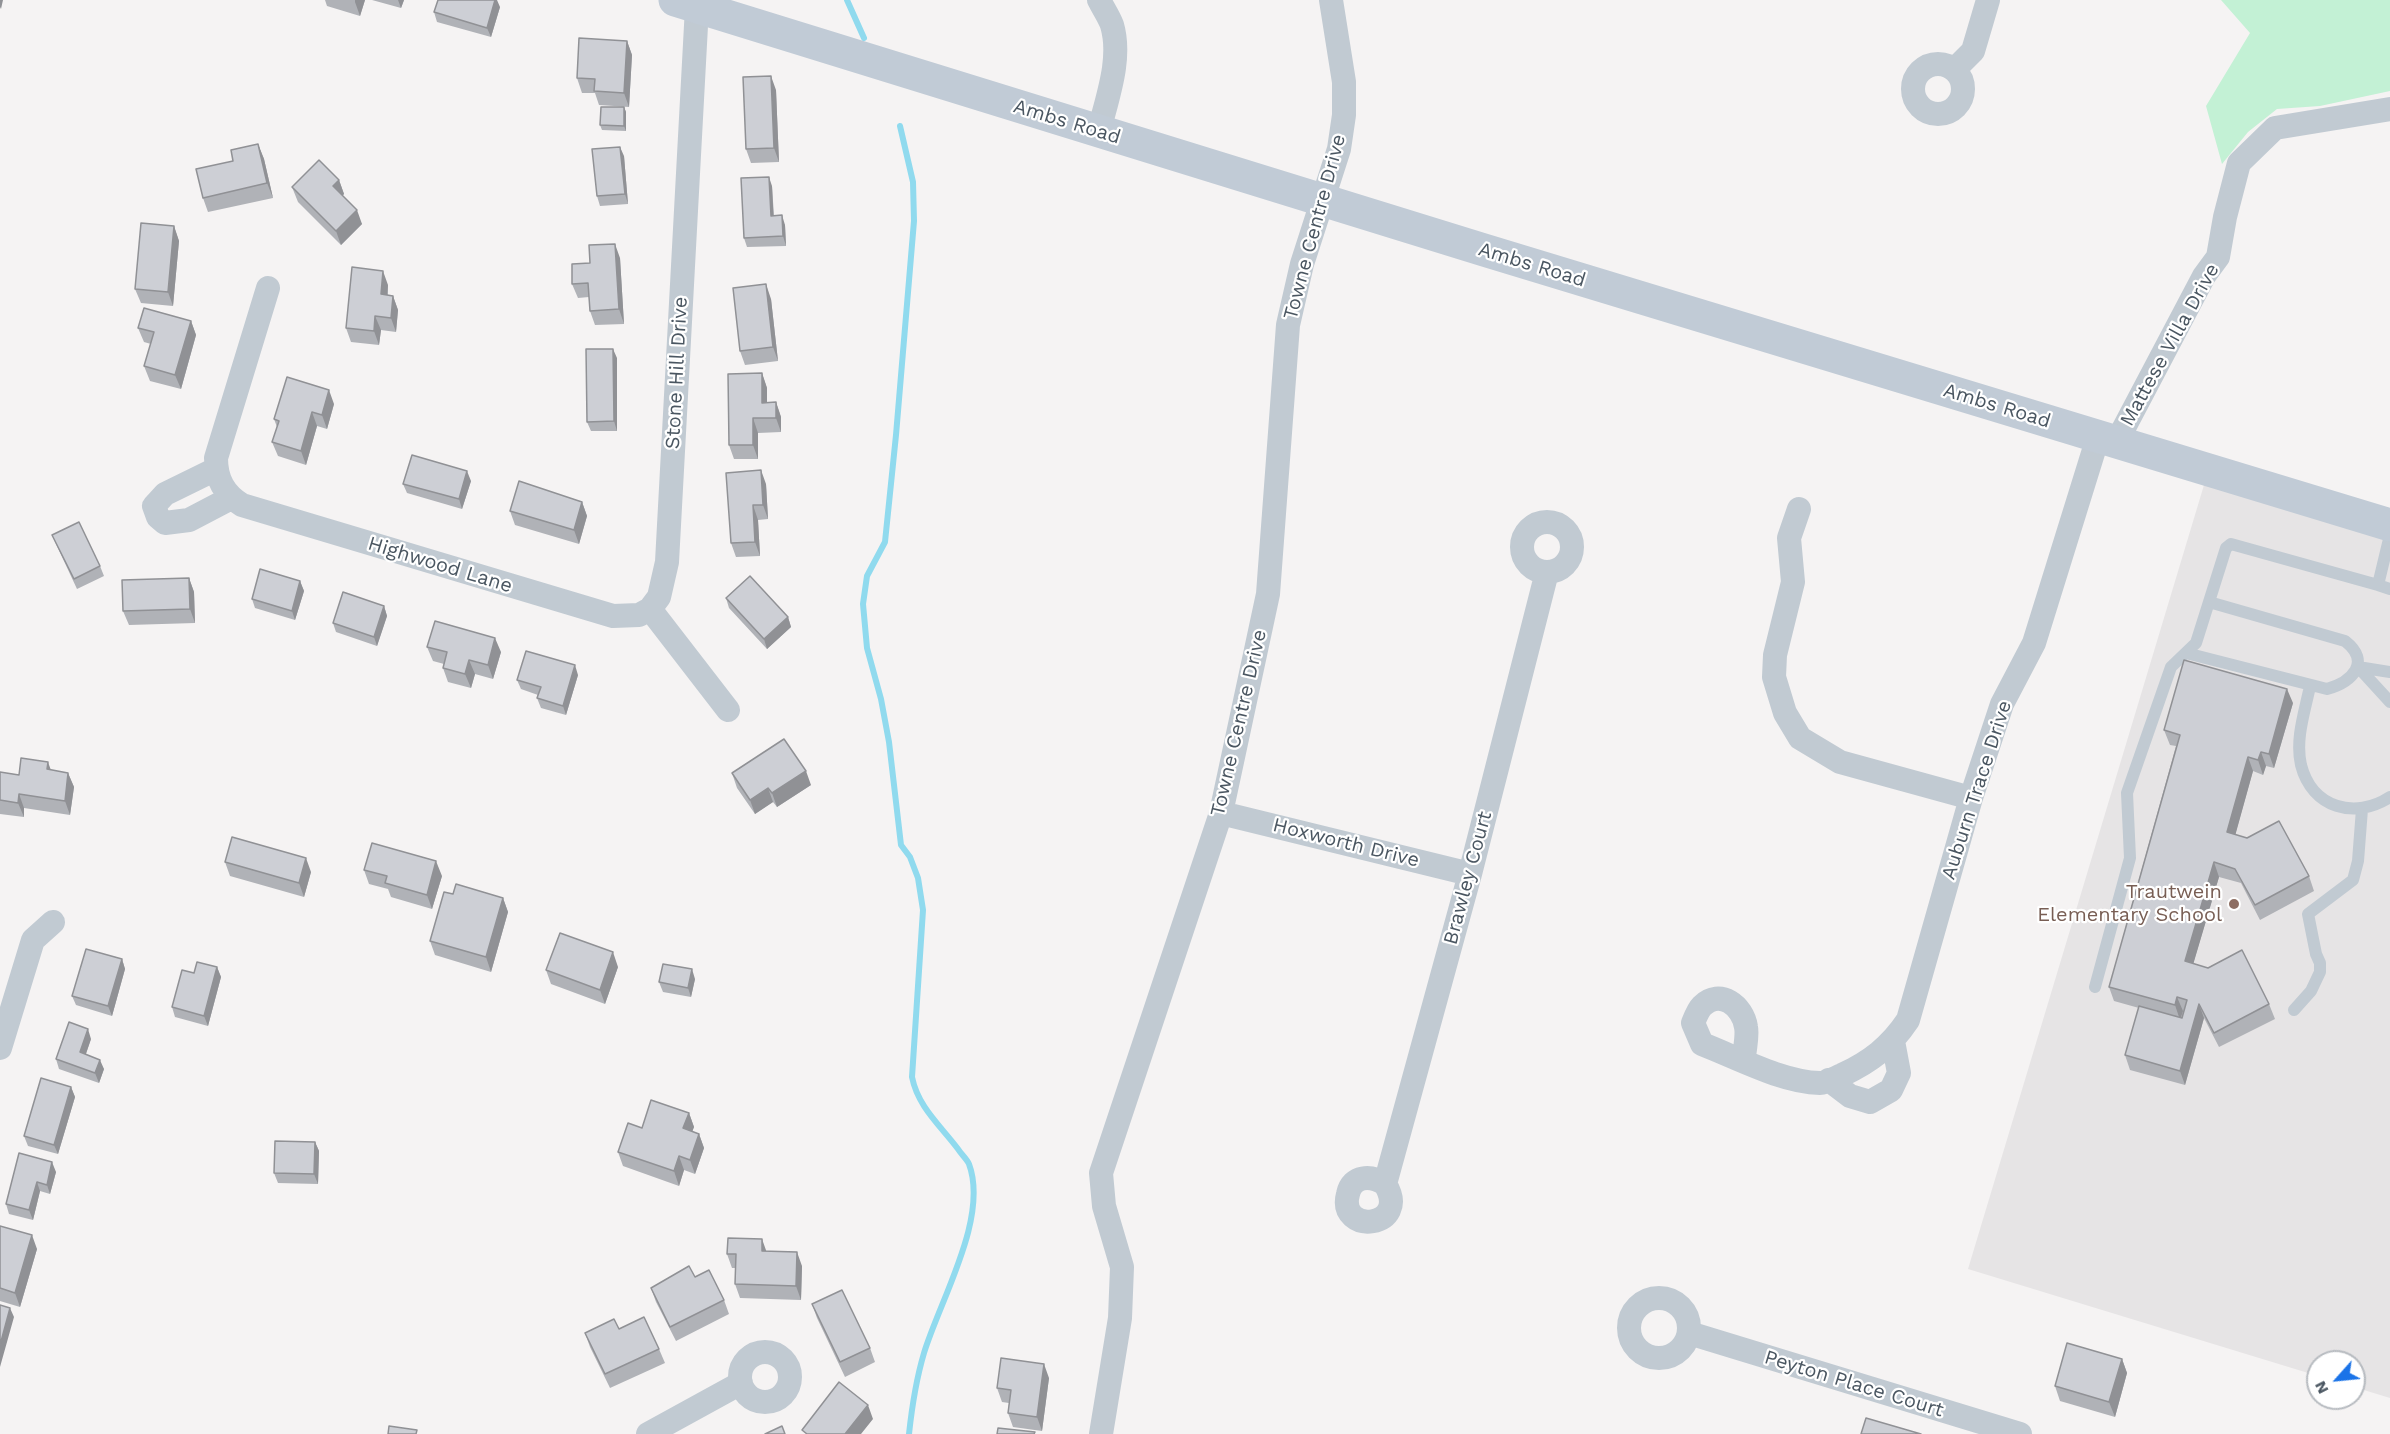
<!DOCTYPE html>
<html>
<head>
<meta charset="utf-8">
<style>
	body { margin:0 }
	#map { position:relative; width:2390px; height:1434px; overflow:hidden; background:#f5f3f3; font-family:"Work Sans",sans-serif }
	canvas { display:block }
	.north { position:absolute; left:2306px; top:1350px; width:60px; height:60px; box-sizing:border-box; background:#fff; border:2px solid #b7bbc0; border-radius:50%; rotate:243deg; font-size:16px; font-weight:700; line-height:24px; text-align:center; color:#4a5661 }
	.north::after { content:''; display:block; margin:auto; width:21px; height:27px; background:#1a73e8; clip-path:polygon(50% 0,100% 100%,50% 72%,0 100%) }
</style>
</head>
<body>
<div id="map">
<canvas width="2390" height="1434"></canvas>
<div class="north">N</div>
</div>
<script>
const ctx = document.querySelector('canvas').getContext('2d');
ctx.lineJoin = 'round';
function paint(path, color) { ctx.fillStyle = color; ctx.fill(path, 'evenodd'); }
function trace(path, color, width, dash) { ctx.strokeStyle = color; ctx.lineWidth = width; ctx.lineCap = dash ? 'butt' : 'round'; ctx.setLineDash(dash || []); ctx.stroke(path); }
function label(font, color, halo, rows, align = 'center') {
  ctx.font = font + ' "Work Sans",sans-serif'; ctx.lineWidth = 4.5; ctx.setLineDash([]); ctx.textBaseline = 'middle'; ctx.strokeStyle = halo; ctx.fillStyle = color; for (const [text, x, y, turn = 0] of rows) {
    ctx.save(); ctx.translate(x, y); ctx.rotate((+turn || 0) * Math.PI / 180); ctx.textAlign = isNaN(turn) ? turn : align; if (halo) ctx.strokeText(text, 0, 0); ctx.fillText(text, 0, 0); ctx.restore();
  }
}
const education = new Path2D(`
	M2204,485L2390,540V1398L2354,1387V1362H2318V1376L1968,1269Z`);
const green = new Path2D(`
	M2221,0H2390V91L2320,106L2277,109L2248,132L2222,164L2206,106L2250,33Z`);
const stream = new Path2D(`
	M847,0L864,38
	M900,126L913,182L914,221L896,435L885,542L867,576L863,604L867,648L881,699L889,742L901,845L910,857L918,878L923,910L912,1077C918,1107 940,1125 958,1149C961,1154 967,1159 969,1164C989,1218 940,1300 924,1353C916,1380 912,1406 909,1434`);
const lane = new Path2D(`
	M2390,535L2378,585L2390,589
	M2186,653L2327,689C2352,682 2372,662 2345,641L2209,602
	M2358,667L2390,702
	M2358,667L2390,672
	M2310,686C2305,711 2295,739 2301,765C2312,808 2355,820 2390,797
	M2095,987L2130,858L2127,793L2171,667L2196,643L2226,548L2231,544L2378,585
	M2294,1010L2311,991L2320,972V963L2316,954L2308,914L2353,880L2358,861L2362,809`);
const street = new Path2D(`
	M1099,0C1103,8 1109,17 1112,25C1122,59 1107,98 1099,131
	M697,7L667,562L659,597L650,609L728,710
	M1913 89a25 25 0 1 1 50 0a25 25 0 1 1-50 0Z
	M1955,69L1973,51L1988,0
	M268,288L216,458C216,479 224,494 242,505L613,616L639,615L650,609
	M2116,443L2204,276L2218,257L2225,217L2239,163L2275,128L2390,109
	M216,469L165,494L154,506L158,517L165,523L189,520L231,498
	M1799,509L1789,538L1793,582L1775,655L1774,677L1785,713L1800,738L1840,762L1971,798
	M1522 547a25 25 0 1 1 50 0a25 25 0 1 1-50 0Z
	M1221,813L1470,874
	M0,1048L33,940L53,922
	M1744,1060C1744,1050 1748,1037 1746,1027C1743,1006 1720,988 1702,1006C1698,1010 1695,1018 1693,1023L1702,1044C1738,1058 1782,1082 1820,1083C1827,1083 1835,1078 1842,1075C1870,1062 1890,1047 1908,1020L1971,798L2002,704L2034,643L2098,437
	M1829,1080L1850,1096L1870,1102L1891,1090L1899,1073L1893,1041
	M1385,1184C1371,1175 1352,1175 1348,1194C1337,1236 1412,1228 1385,1184L1470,874L1547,572
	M1629 1328a30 30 0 1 1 60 0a30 30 0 1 1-60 0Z
	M1689,1333L2020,1434
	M740 1377a25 25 0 1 1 50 0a25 25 0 1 1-50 0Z
	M648,1434L741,1383
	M1101,1434L1120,1318L1122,1267L1104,1206L1101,1173L1221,813L1268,594L1288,325L1302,264L1339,149L1344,115V82L1331,0`);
const secondary = new Path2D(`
	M675,0L1484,250L2390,525`);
const wall = new Path2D(`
	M325,0H365L360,16L327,6Z
	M372,0H404L401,8Z
	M500,7L491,37L437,22L434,12Z
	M627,41L632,55L629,107L599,105L595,93H582L577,78Z
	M776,90L779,162L751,163L746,149Z
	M624,107L626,112V131L602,130L600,125Z
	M258,144L264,159L273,198L208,212L203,198L233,161Z
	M624,156L628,204L600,206L597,196Z
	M339,180L344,194L342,196L362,224L341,245L298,202L292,187Z
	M772,186L774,216L785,225L786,246L747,247L744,238Z
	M174,226L179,241L173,306L141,303L135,289Z
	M620,258L624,324L595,325L590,311L589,297L578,298L572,284L590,263Z
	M388,285V295L393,296L398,310L396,332L381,330L379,345L351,342L346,328Z
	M771,299L778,361L745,365L740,351Z
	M191,321L196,335L181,389L150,381L144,366L151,344L144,342L138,328Z
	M617,358V431H591L587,422Z
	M762,373L767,388V403L776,402L781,417V432L758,433V459H734L729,445Z
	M334,404L327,429L317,426L306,465L278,456L272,442L277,427L274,419Z
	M471,481L462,509L407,493L403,484Z
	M766,484L768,519L758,520L760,556L736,557L731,543Z
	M582,502L587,516L579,544L515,525L510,511Z
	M52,535L100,566L104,576L77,589L56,544Z
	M189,578L194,592L195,623L129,625L123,611Z
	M300,581L304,591L295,620L255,608L252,599Z
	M726,598L788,617L791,627L767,649L729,608Z
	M384,606L387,616L377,646L336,632L333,623Z
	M427,647L501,652L493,679L475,674L471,688L448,682L443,668L444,664L433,661Z
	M578,675L566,715L541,708L537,698L538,695L521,689L517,680Z
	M2293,703L2274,768L2266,766L2263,775L2253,771L2235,835L2309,876L2314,891L2260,920L2241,883L2219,877L2193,964L2269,1004L2275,1019L2219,1047L2204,1018L2185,1085L2130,1070L2125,1055L2139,1008L2114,1001L2109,987L2176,746L2170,745L2164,730Z
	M51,770L68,773L74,787L70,815L24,808V817L0,814V772L19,775Z
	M732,773L811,785L777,807L773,802L755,814L737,788Z
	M225,862L311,872L304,897L230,876Z
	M364,870L442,876L432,909L391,897L388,889L369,884Z
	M453,894L503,898L508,912L491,972L435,955L430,941Z
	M122,959L125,969L112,1016L76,1005L72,996Z
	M217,967L221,977L208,1026L175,1017L172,1007L194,973Z
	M618,967L605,1004L551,984L546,970Z
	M695,979L691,997L663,992L659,982Z
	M91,1039L86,1054L104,1069L99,1083L59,1069L56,1059Z
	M71,1087L75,1097L58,1154L28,1146L24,1136Z
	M689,1113L694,1127L692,1131L699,1134L704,1148L695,1174L684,1170L679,1186L623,1166L618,1152L642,1128Z
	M315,1142L319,1151L318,1184L278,1183L274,1173Z
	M19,1153L56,1172L50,1194L40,1191L33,1220L9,1214L6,1204Z
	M0,1226L37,1249L20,1307L0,1301Z
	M766,1251L802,1266L801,1300L740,1298L735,1284V1268H732L727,1254Z
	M695,1277L724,1300L729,1314L676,1341L656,1302L651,1288Z
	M812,1304L870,1348L875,1362L845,1377L817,1318Z
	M585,1333L659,1349L665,1363L610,1388L590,1347Z
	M2122,1359L2127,1373L2115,1417L2060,1401L2055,1386Z
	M1049,1378L1042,1431L1013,1427L1008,1413L1009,1403L1002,1402L997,1388Z`);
const shadedWall = new Path2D(`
	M0,0H3L1,9L0,7Z
	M355,0H365L360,16L355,2Z
	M398,0H404L401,8Z
	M495,0H497L500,7L491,37L487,28Z
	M627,41L632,55L629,107L624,93Z
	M771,76L776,90L779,162L774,148Z
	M624,107L626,112V131L624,126Z
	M258,144L264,159L273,198L267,183Z
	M620,147L624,156L628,204L625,194Z
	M769,177L772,186L774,226L771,216Z
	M339,180L344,194L338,200L333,186Z
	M357,210L362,224L341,245L336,231Z
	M782,215L785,225L786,246L783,236Z
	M174,226L179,241L173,306L168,292Z
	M615,244L620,258L624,324L619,309Z
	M383,271L388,285L386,308L381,294Z
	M766,284L771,299L778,361L773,347Z
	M393,296L398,310L396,332L391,318Z
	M375,316L381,330L379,345L374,331Z
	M191,321L196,335L181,389L175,375Z
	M613,349L617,358V431L614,421Z
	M762,373L767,388V417L762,403Z
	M329,390L334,404L327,429L322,415Z
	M776,402L781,417V432L776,418Z
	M312,412L317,426L306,465L301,451Z
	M753,418L758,433V459L753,445Z
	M761,470L766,484L768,519L763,505Z
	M467,471L471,481L462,509L459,499Z
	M582,502L587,516L579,544L574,530Z
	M753,505L758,520L760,556L755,542Z
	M189,578L194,592L195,623L190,609Z
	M300,581L304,591L295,620L292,611Z
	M384,606L387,616L377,646L374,637Z
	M788,617L791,627L767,649L764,639Z
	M495,638L501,652L493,679L488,665Z
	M469,660L475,674L471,688L465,674Z
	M575,665L578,675L566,715L563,706Z
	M2287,689L2293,703L2274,768L2269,754Z
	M2261,752L2266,766L2263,775L2258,760Z
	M2248,757L2253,771L2232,847L2227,832Z
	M48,762L53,776L47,769Z
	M806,771L811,785L777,807L772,793Z
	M68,773L74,787L70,815L65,801Z
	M768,788L773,802L755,814L750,800Z
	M19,794L24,808V817L18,803Z
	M306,858L311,872L304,897L299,883Z
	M436,861L442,876L432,909L427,895Z
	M2214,862L2219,877L2190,975L2185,961Z
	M503,898L508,912L491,972L486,957Z
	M613,952L618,967L605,1004L600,990Z
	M122,959L125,969L112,1016L108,1006Z
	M217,967L221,977L208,1026L204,1016Z
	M692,969L695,979L691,997L688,988Z
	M2177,997L2183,1011L2180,1020L2175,1005Z
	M2199,1004L2204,1018L2185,1085L2180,1071Z
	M88,1029L91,1039L83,1062L80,1052Z
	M100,1060L104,1069L99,1083L95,1073Z
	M71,1087L75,1097L58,1154L54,1145Z
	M689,1113L694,1127L688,1143L683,1128Z
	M699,1134L704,1148L695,1174L690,1160Z
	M315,1142L319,1151L318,1184L314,1174Z
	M679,1156L684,1170L679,1186L674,1171Z
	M52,1162L56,1172L50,1194L47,1185Z
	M37,1182L40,1191L33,1220L29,1210Z
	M32,1235L37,1249L20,1307L15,1293Z
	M762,1239L767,1253L762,1251Z
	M797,1252L802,1266L801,1300L796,1286Z
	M10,1308L14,1317L0,1367V1345Z
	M2122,1359L2127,1373L2115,1417L2109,1402Z
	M1044,1364L1049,1378L1042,1431L1037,1417Z
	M868,1405L873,1419L861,1434H845Z`);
const building = new Path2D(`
	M438,0H495L487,28L434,12Z
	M579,38L627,41L624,93L594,91L595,79L577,78Z
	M771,76L774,148L746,149L743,77Z
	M601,107H624V126L600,125Z
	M258,144L267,183L203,198L196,169L233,161L231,150Z
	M620,147L625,194L597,196L592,149Z
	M319,160L339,180L333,186L357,210L336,231L292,187Z
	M769,177L771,216L782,215L783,236L744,238L741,178Z
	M141,223L174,226L168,292L135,289Z
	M615,244L619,309L590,311L588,283L572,284V264L590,263L589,245Z
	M352,267L383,271L381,294L393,296L391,318L375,316L374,331L346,328Z
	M766,284L773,347L740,351L733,288Z
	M144,308L191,321L175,375L144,366L154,332L138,328Z
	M586,349H613L614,421L587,422Z
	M762,373V403L776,402V418H753V445H729L728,374Z
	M287,377L329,390L322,415L312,412L301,451L272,442L279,421L274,419Z
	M412,455L467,471L459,499L403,484Z
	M761,470L763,505H753L755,542L731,543L726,473Z
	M519,481L582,502L574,530L510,511Z
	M79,522L100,566L74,579L52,535Z
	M260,569L300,581L292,611L252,599Z
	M750,576L788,617L764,639L726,598Z
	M189,578L190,609L123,611L122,580Z
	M343,592L384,606L374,637L333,623Z
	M435,621L495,638L488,665L469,660L465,674L443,668L447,652L427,647Z
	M526,651L575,665L563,706L537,698L541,687L517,680Z
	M2184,660L2287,689L2269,754L2261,752L2258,760L2248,757L2227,832L2247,838L2279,821L2309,876L2255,905L2235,869L2214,862L2185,961L2208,968L2242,950L2269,1004L2214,1033L2199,1004L2180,1071L2125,1055L2139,1006L2182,1018L2187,1000L2177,997L2175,1005L2109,987L2180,735L2164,730Z
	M784,739L806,771L772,793L768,788L750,800L732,773Z
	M21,758L48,762L47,769L68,773L65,801L19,794L18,803L0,800V772L19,775Z
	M232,837L306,858L299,883L225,862Z
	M372,843L436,861L427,895L385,883L387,876L364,870Z
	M456,884L503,898L486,957L430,941L444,892L453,894Z
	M560,933L613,952L600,990L546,970Z
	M86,949L122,959L108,1006L72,996Z
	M197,962L217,967L204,1016L172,1007L182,970L194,973Z
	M663,964L692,969L688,988L659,982Z
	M69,1022L88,1029L80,1052L100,1060L95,1073L56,1059Z
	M41,1078L71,1087L54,1145L24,1136Z
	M651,1100L689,1113L683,1128L699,1134L690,1160L679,1156L674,1171L618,1152L628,1123L642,1128Z
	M275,1141L315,1142L314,1174L274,1173Z
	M19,1153L52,1162L47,1185L37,1182L29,1210L6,1204Z
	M0,1226L32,1235L15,1293L0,1288Z
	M728,1238L762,1239V1251L797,1252L796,1286L735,1284L736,1254H727Z
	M689,1266L695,1277L709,1270L724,1300L670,1327L651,1288Z
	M842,1290L870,1348L840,1362L812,1304Z
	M0,1305L10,1308L0,1345Z
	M644,1317L659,1349L605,1374L585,1333L614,1319L619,1329Z
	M2067,1343L2122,1359L2109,1402L2055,1386Z
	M1001,1358L1044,1364L1037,1417L1008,1413L1011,1390L997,1388Z
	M839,1382L868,1405L845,1434H807L802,1430Z
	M1866,1418L1921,1434H1861Z
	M389,1426L417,1430L416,1434H388Z
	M782,1426L785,1434H765Z
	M998,1428L1035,1432L1034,1434H997Z`);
const markers = [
	[2234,904,6,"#8d6e63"]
];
const streetNames = [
	["Ambs Road",1067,122,17],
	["Towne Centre Drive",1315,227,-75],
	["Ambs Road",1532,265,17],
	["Mattese Villa Drive",2170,345,-61],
	["Stone Hill Drive",677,373,-87],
	["Ambs Road",1997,406,17],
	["Highwood Lane",440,565,17],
	["Towne Centre Drive",1239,723,-77],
	["Auburn Trace Drive",1977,790,-72],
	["Hoxworth Drive",1346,843,14],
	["Brawley Court",1468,878,-75],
	["Peyton Place Court",1854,1384,17]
];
const educationNames = [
	["Trautwein",2222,892],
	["Elementary School",2222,915]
];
paint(education, '#e6e4e5');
paint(green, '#c3f1d5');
trace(stream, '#90daee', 6);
trace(lane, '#c1cad2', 12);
trace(street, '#c1cad2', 24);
trace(secondary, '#c1cbd6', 33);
paint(wall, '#b0b2b7');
paint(shadedWall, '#909195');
paint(building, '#cdcfd5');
trace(building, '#909195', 1.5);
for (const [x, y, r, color] of markers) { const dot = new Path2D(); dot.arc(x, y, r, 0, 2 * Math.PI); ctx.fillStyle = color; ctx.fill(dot); trace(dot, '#fff', 2); }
label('20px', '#4a5661', '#fff', streetNames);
label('20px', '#785e54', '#fff', educationNames, 'right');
</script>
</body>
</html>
